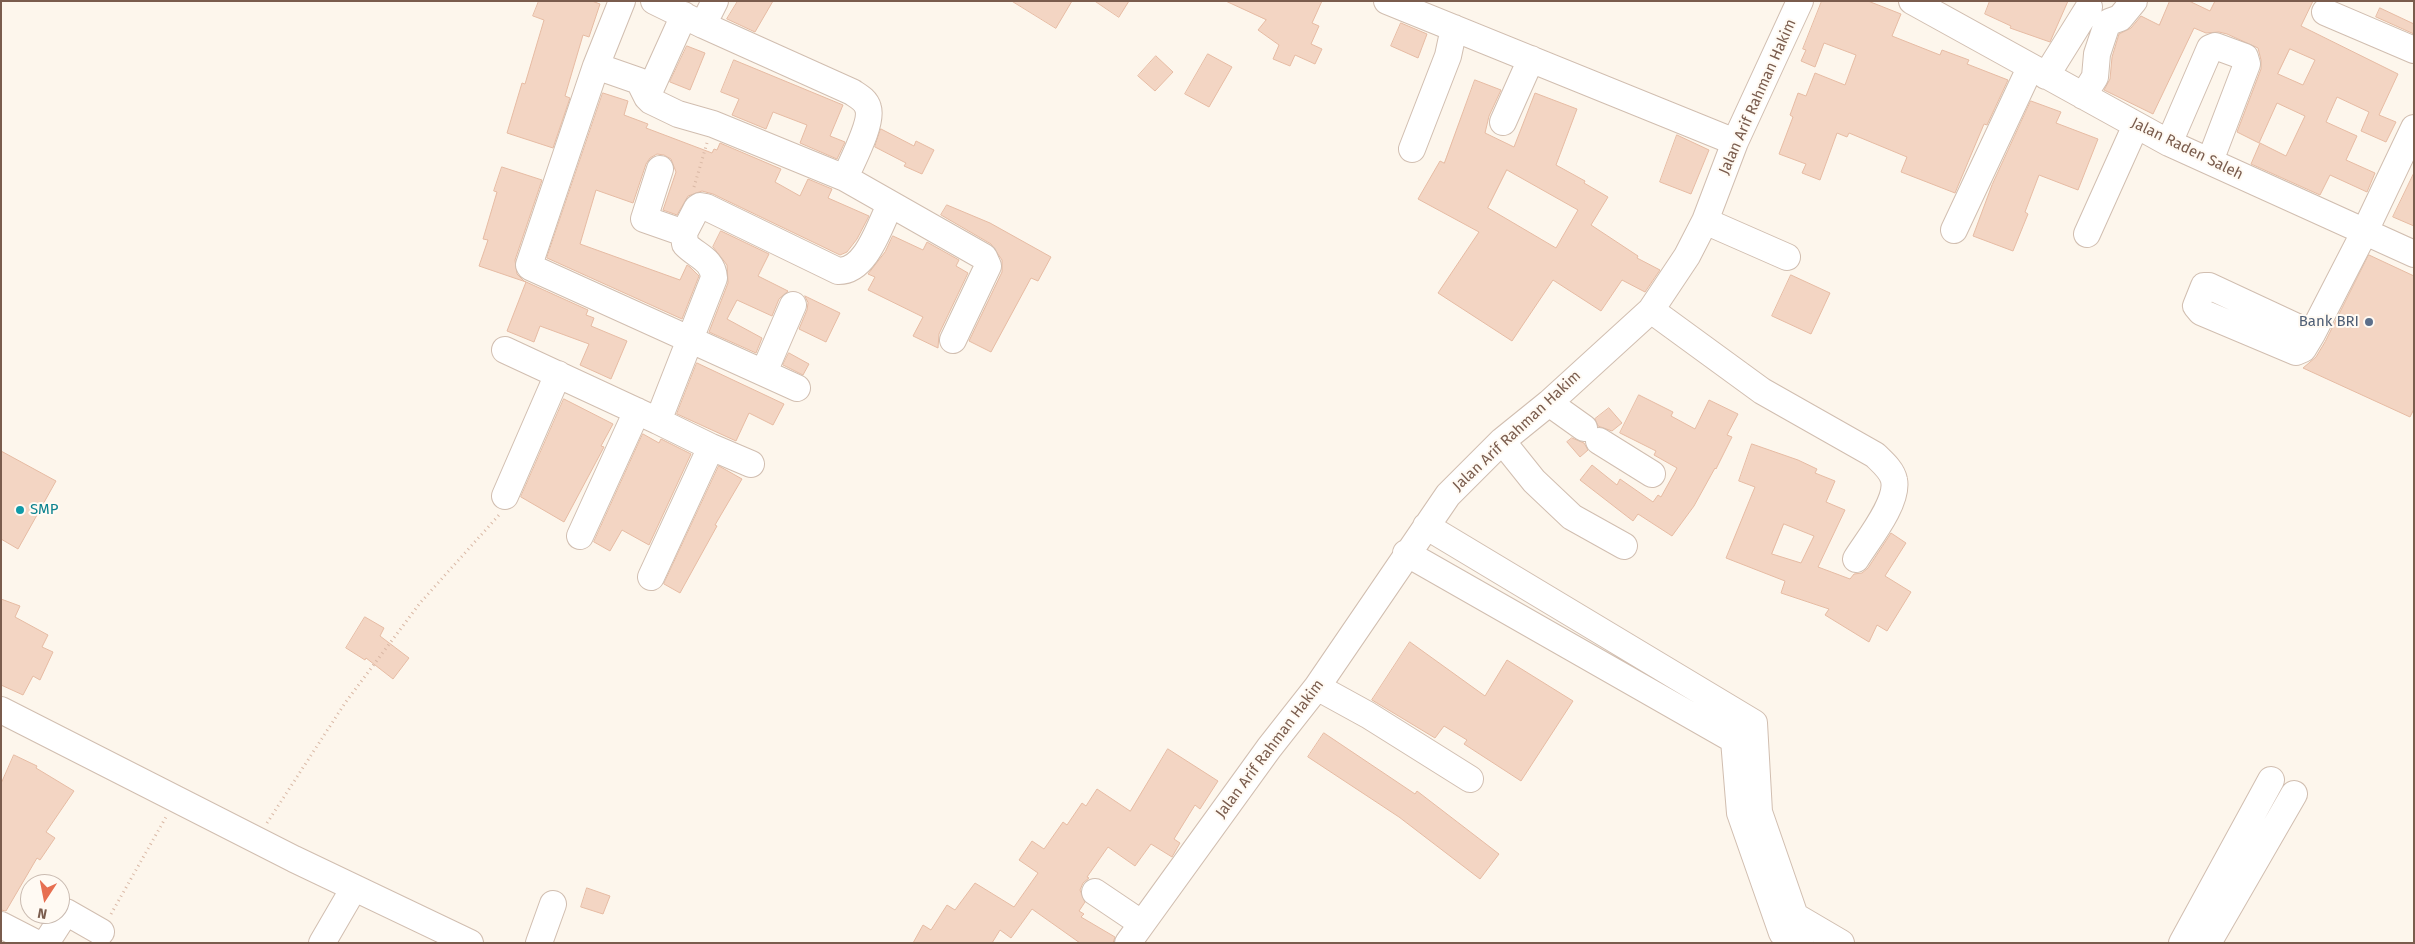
<!DOCTYPE html>
<html>
<head>
<meta charset="utf-8">
<style>
	body { margin:0 }
	#map { position:relative; width:2415px; height:944px; overflow:hidden; background:#fdf6ec; font-family:"Fira Sans",sans-serif }
	canvas { display:block }
	.frame { position:absolute; inset:0; border:2px solid #7a5c4d; pointer-events:none }
	.north { position:absolute; left:20px; top:874px; width:50px; height:50px; box-sizing:border-box; background:#fffaf3; border:1px solid #cabbb1; border-radius:50%; rotate:191deg; font-size:14px; font-weight:700; line-height:20px; text-align:center; color:#7a5c4d }
	.north::after { content:''; display:block; margin:auto; width:18px; height:22px; background:#e76f51; clip-path:polygon(50% 0,100% 100%,50% 72%,0 100%) }
</style>
</head>
<body>
<div id="map">
<canvas width="2415" height="944"></canvas>
<div class="frame"></div>
<div class="north">N</div>
</div>
<script>
const ctx = document.querySelector('canvas').getContext('2d');
ctx.lineJoin = 'round';
function paint(path, color) { ctx.fillStyle = color; ctx.fill(path, 'evenodd'); }
function trace(path, color, width, dash) { ctx.strokeStyle = color; ctx.lineWidth = width; ctx.lineCap = dash ? 'butt' : 'round'; ctx.setLineDash(dash || []); ctx.stroke(path); }
function label(font, color, halo, rows, align = 'center') {
  ctx.font = font + ' "Fira Sans",sans-serif'; ctx.lineWidth = 4; ctx.setLineDash([]); ctx.textBaseline = 'middle'; ctx.strokeStyle = halo; ctx.fillStyle = color; for (const [text, x, y, turn = 0] of rows) {
    ctx.save(); ctx.translate(x, y); ctx.rotate((+turn || 0) * Math.PI / 180); ctx.textAlign = isNaN(turn) ? turn : align; if (halo) ctx.strokeText(text, 0, 0); ctx.fillText(text, 0, 0); ctx.restore();
  }
}
const building = new Path2D(`
	M539,1H592L600,4L589,37L583,35L565,96L570,98L553,148L507,133L522,83L525,84L544,20L533,16Z
	M738,1H773L755,32L727,19Z
	M1012,1H1072L1056,28Z
	M1095,1H1129L1119,17Z
	M1226,1H1322L1312,23L1319,26L1311,44L1322,49L1315,64L1295,55L1290,66L1273,59L1279,45L1258,30L1266,20Z
	M1822,1H1868L1901,14L1892,36L1940,55L1942,50L1969,60L1967,64L2008,80L1987,125L1984,124L1955,193L1901,172L1907,157L1849,133L1847,137L1837,133L1820,180L1802,173L1806,164L1779,154L1793,117L1790,115L1798,93L1806,96L1815,73L1845,85L1856,55L1824,43L1815,67L1801,61L1806,50L1803,49Z
	M1990,1H2068L2050,42L2010,28L2011,26L1985,14Z
	M2170,1H2189L2210,11L2215,1H2313L2301,26L2398,74L2379,115L2396,122L2386,142L2361,131L2369,112L2337,97L2326,122L2357,136L2346,160L2375,173L2367,192L2330,175L2320,195L2251,164L2260,143L2286,156L2305,116L2277,103L2259,143L2237,132L2261,69V60L2258,48L2227,34L2219,32L2206,33L2194,28L2153,114L2104,90L2110,79L2112,57L2119,34L2131,28L2141,16L2159,25ZM2290,49L2315,60L2303,85L2278,74Z
	M2380,8L2414,24V34L2376,17Z
	M1401,23L1427,34L1418,58L1391,46Z
	M687,46L705,53L690,90L670,82Z
	M1208,54L1232,67L1209,107L1185,94Z
	M1156,56L1173,72L1155,91L1138,76Z
	M734,60L843,105L830,136L845,142L837,159L800,143L807,125L773,112L766,129L732,115L739,99L721,92Z
	M1475,80L1501,90L1489,116L1485,133L1514,147L1535,93L1577,109L1556,165L1585,181L1584,183L1608,197L1591,225L1638,256L1637,258L1660,270L1645,292L1622,280L1601,311L1553,280L1512,341L1438,293L1479,232L1418,199L1440,161L1444,163ZM1507,170L1578,210L1556,248L1488,208Z
	M603,93L628,101L624,115L648,124L646,128L712,153L714,149L717,150L720,143L781,169L775,182L800,196L808,179L832,189L828,198L869,216L857,239L847,252L840,255L713,194L702,191L688,196L677,215L663,210L676,172L671,159L664,155L657,154L650,158L646,164L633,203L596,190L580,244L680,280L687,265L690,267L699,276L682,319L547,258Z
	M2031,101L2061,112L2056,123L2098,139L2078,190L2039,175L2025,212L2028,214L2013,251L1973,236L1992,185Z
	M881,129L914,146L916,141L934,150L922,174L904,166L906,163L875,147Z
	M1677,135L1709,150L1691,194L1660,182Z
	M502,167L542,180L515,260L517,274L524,281L588,310L586,315L594,318L591,326L627,341L611,379L580,365L589,344L540,326L534,342L507,331L526,282L479,266L488,240L483,239L497,192L494,191Z
	M2414,173V226L2393,217Z
	M947,205L990,223L1051,257L1038,281L1031,278L991,352L969,341L1002,272V260L991,244L941,215Z
	M721,231L769,254L758,276L788,291L779,299L772,316L737,300L727,319L762,338L756,353L709,332L728,283L727,265L713,247Z
	M893,236L923,250L927,242L959,260L956,266L968,273L939,334L938,348L913,336L923,317L868,290L875,277L868,274L885,252Z
	M2369,255L2414,276V409L2410,417L2303,368L2316,357L2325,342Z
	M1791,275L1830,293L1811,334L1772,316Z
	M805,296L840,313L826,342L799,329L807,310L808,303Z
	M789,353L809,364L803,375L783,365Z
	M697,363L784,404L773,425L749,413L736,441L677,414Z
	M1639,395L1673,412L1671,416L1695,429L1709,400L1738,414L1727,435L1732,437L1716,469L1715,468L1694,506L1672,536L1638,514L1633,521L1580,480L1592,465L1617,485L1620,479L1653,502L1658,495L1661,497L1677,468L1654,455L1656,451L1620,433Z
	M564,399L613,424L601,446L604,447L564,522L521,497Z
	M1609,408L1622,423L1612,431L1598,426L1595,419Z
	M643,434L659,443L661,439L691,454L649,545L622,530L610,551L594,542Z
	M1572,438L1584,443L1588,450L1580,457L1567,442Z
	M1752,444L1798,460L1817,469L1815,473L1835,481L1826,502L1845,510L1818,567L1850,579L1854,574L1862,573L1868,568L1891,533L1906,543L1885,576L1911,592L1887,631L1877,625L1869,642L1825,615L1829,609L1781,593L1785,581L1726,558L1755,487L1739,481ZM1784,524L1814,536L1801,563L1772,554Z
	M1,451L56,481L18,549L1,539Z
	M719,466L742,479L715,525L717,526L680,593L664,584Z
	M1,599L20,606L15,617L48,635L42,647L53,652L40,680L33,676L23,695L1,685Z
	M365,617L384,628L380,636L409,658L393,679L366,658L365,660L346,648Z
	M1410,642L1485,696L1507,660L1573,701L1521,781L1464,744L1467,740L1444,726L1435,738L1372,700Z
	M1324,733L1415,794L1417,791L1499,854L1480,879L1399,817L1308,757Z
	M1168,749L1218,781L1200,809L1195,805L1174,839L1180,843L1172,857L1151,844L1135,866L1108,847L1087,877L1089,878L1083,883L1080,890L1085,902L1079,911L1084,914L1081,917L1115,937L1113,943H1080L1032,909L1011,938L1000,930L992,943H913L923,925L931,930L947,905L955,910L975,883L1014,907L1038,873L1019,860L1032,841L1044,849L1063,822L1067,825L1082,803L1086,806L1097,789L1130,811Z
	M14,755L37,766L36,768L74,791L46,832L55,838L40,860L37,858L6,911L1,910V784Z
	M587,888L610,896L603,914L581,907Z`);
const path = new Path2D(`
	M694,187L707,143
	M267,823L345,703L420,603L499,515
	M111,914L166,817`);
const minor = new Path2D(`
	M622,1L596,66L529,265L530,267L797,388
	M654,1L703,25L715,1
	M1387,1L1735,142
	M1912,1L2169,143L2414,254
	M2325,12L2414,50
	M703,25L852,92C858,96 866,100 868,108C873,123 851,163 845,178
	M596,66L639,81L647,97L651,101L678,114L713,124L845,178L984,257L988,266L953,340
	M2046,76L2089,7
	M2083,96L2095,77L2097,54L2106,27L2109,22L2120,18L2134,1
	M647,97L684,15
	M1503,122L1531,59
	M2169,143L2210,48L2215,46L2245,57L2247,64L2210,161
	M1412,149L1448,56L1454,28
	M1705,221L1787,257
	M1954,230L2030,68
	M684,233L697,208L700,206L706,207L838,271C866,272 879,227 890,205
	M2087,234L2136,125
	M1651,310L1762,391L1875,455C1882,462 1892,470 1894,480C1899,502 1867,541 1856,559
	M2312,334L2209,286H2204L2196,306L2201,312L2296,352L2303,349L2312,334L2365,231L2414,128
	M505,350L658,421
	M764,372L793,305
	M1549,403L1584,428
	M1502,441L1534,481L1572,517L1624,546
	M1599,441L1652,474
	M711,447L751,464
	M505,496L558,374
	M1426,526L1754,723L1759,812L1795,916L1841,943
	M580,536L637,411
	M1406,553L1734,740L1740,813L1782,933L1800,943
	M651,577L711,447L658,421L714,278C713,259 696,256 685,244L684,233L644,219L660,169
	M1317,687L1368,715L1470,779
	M1,710L294,859L470,943
	M1095,892L1141,923
	M1,925L36,943
	M46,943L66,912L101,932
	M322,943L354,888
	M539,943L553,904
	M1128,943L1269,748L1317,687L1448,495L1502,441L1549,403L1651,310L1687,256L1705,221L1735,142L1800,1
	M2182,943L2271,780
	M2208,943L2294,794`);
const markers = [
	[2369,322,5,"#5c6f8a"],
	[20,510,5,"#0f9aa8"]
];
const streetNames = [
	["Jalan Arif Rahman Hakim",1758,97,-66],
	["Jalan Raden Saleh",2187,149,26],
	["Jalan Arif Rahman Hakim",1517,431,-43],
	["Jalan Arif Rahman Hakim",1270,749,-53]
];
const serviceNames = [
	["Bank BRI",2359,322]
];
const cultureNames = [
	["SMP",30,510]
];
paint(building, '#f3d5c3');
trace(building, '#e6bba3', 1);
trace(minor, '#d1beb0', 28);
trace(path, '#d9b8a5', 3, [1, 4]);
trace(minor, '#fff', 26);
for (const [x, y, r, color] of markers) { const dot = new Path2D(); dot.arc(x, y, r, 0, 2 * Math.PI); ctx.fillStyle = color; ctx.fill(dot); trace(dot, '#fffaf3', 2); }
label('15px', '#7a5c4d', '#fffaf3', streetNames);
label('15px', '#4e5e75', '#fffaf3', serviceNames, 'right');
label('15px', '#0d838f', '#fffaf3', cultureNames, 'left');
</script>
</body>
</html>
